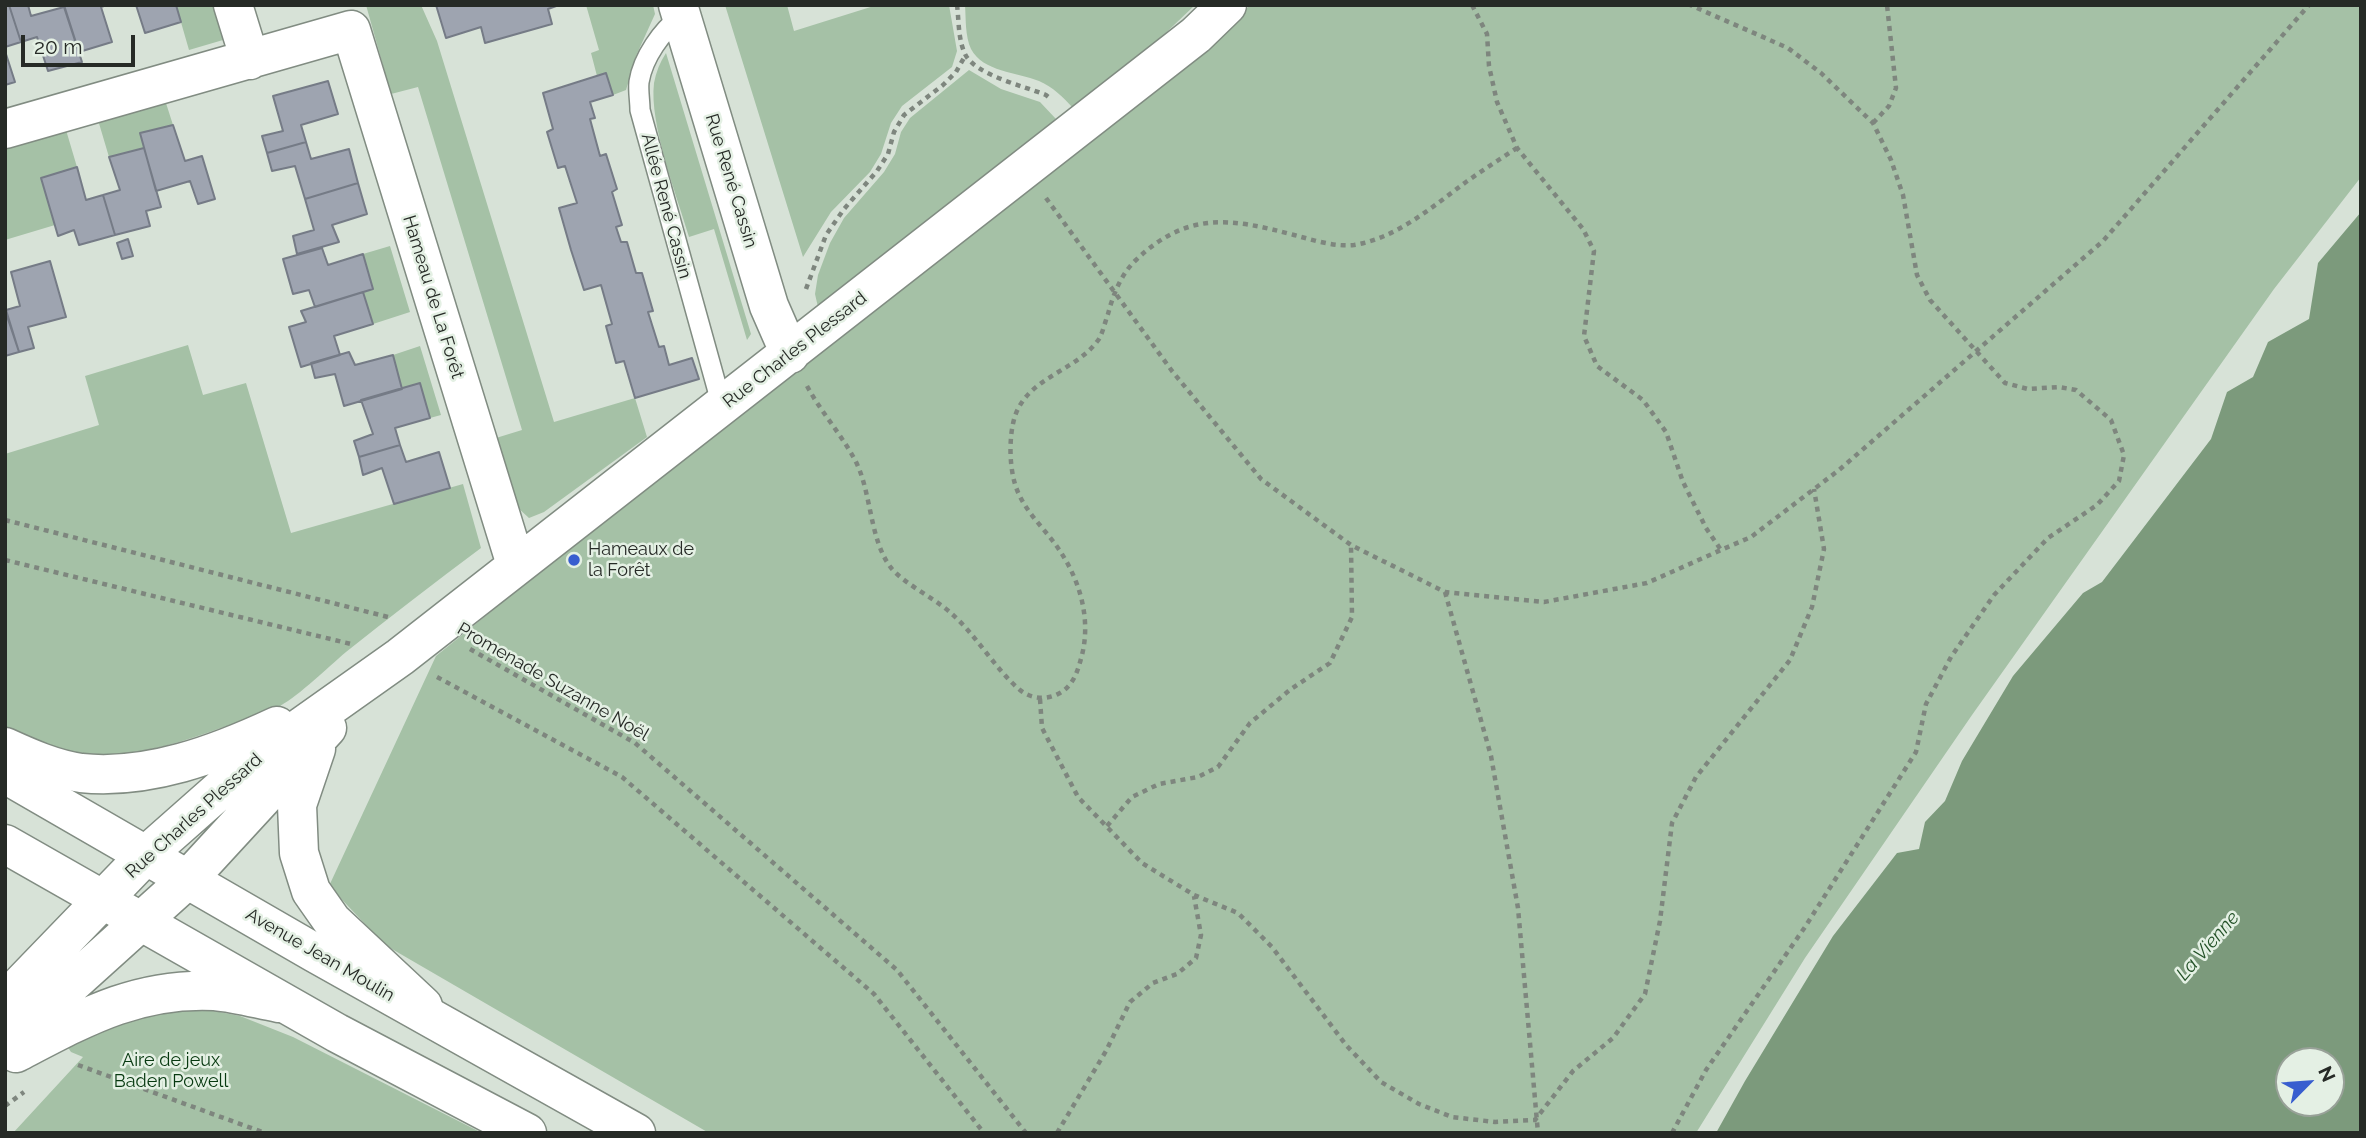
<!DOCTYPE html>
<html>
<head>
<meta charset="utf-8">
<style>
	body { margin:0 }
	#map { position:relative; width:2366px; height:1138px; overflow:hidden; background:#d7e2d7; font-family:Raleway,sans-serif }
	canvas { display:block }
	.frame { position:absolute; inset:0; border:7px solid #262a26; pointer-events:none }
	.north { position:absolute; left:2275px; top:1047px; width:70px; height:70px; box-sizing:border-box; background:#e4f0e4; border:2px solid #98a198; border-radius:50%; rotate:65deg; font-size:19px; font-weight:700; line-height:28px; text-align:center; color:#262a26 }
	.north::after { content:''; display:block; margin:auto; width:24px; height:32px; background:#385ecf; clip-path:polygon(50% 0,100% 100%,50% 72%,0 100%) }
	.scale { position:absolute; left:21px; top:35px; width:114px; height:32px; box-sizing:border-box; border:4px solid #262a26; border-top:0; padding-left:9px; font-size:21px; line-height:24px; white-space:nowrap; color:#262a26; -webkit-text-stroke:5px #e4f0e4; paint-order:stroke }
</style>
</head>
<body>
<div id="map">
<canvas width="2366" height="1138"></canvas>
<div class="frame"></div>
<div class="north">N</div>
<div class="scale">20 m</div>
</div>
<script>
const ctx = document.querySelector('canvas').getContext('2d');
ctx.lineJoin = 'round';
function paint(path, color) { ctx.fillStyle = color; ctx.fill(path, 'evenodd'); }
function trace(path, color, width, dash) { ctx.strokeStyle = color; ctx.lineWidth = width; ctx.lineCap = dash ? 'butt' : 'round'; ctx.setLineDash(dash || []); ctx.stroke(path); }
function label(font, color, halo, rows, align = 'center') {
  ctx.font = font + ' Raleway,sans-serif'; ctx.lineWidth = 5; ctx.setLineDash([]); ctx.textBaseline = 'middle'; ctx.strokeStyle = halo; ctx.fillStyle = color; for (const [text, x, y, turn = 0] of rows) {
    ctx.save(); ctx.translate(x, y); ctx.rotate((+turn || 0) * Math.PI / 180); ctx.textAlign = isNaN(turn) ? turn : align; if (halo) ctx.strokeText(text, 0, 0); ctx.fillText(text, 0, 0); ctx.restore();
  }
}
const green = new Path2D(`
	M176,5H213L223,40L189,50Z
	M366,5H421L437,41L554,422L635,398L647,437L544,512L529,518L517,507L496,438L522,430L418,87L391,94Z
	M586,5H653L655,14L636,56L626,90L613,95L606,73L597,76L591,53L599,50Z
	M725,5H787L794,31L877,5H949L957,51L952,67L902,106L891,123L881,154L870,172L831,212L803,257Z
	M965,5H1195L1151,47L1073,108C1063,97 1053,87 1039,81C1017,72 983,72 971,49C965,36 966,19 965,5Z
	M1250,5H2361V177L2274,289L1972,715L1805,958L1696,1133H709L385,945L329,886L436,656L597,526L1214,45Z
	M666,53L751,334L747,340L714,229L689,237C677,196 649,124 654,83C656,72 660,62 666,53Z
	M969,70L1001,89L1040,102L1056,119L818,307L815,294L818,275L830,243L844,218L884,172L895,154L901,132L910,118Z
	M165,100L173,125L140,133L144,148L109,157L98,120Z
	M66,130L77,167L41,178L55,225L5,240V147Z
	M390,246L410,312L373,324L363,292L373,288L363,254Z
	M188,345L203,395L246,383L291,533L463,484L481,548C435,582 390,617 346,652C327,668 301,694 280,706C260,716 236,723 215,730C137,758 82,767 5,728V454L99,425L85,376Z
	M420,346L441,415L430,418L420,383L402,389L393,355Z
	M168,1009H204L240,1016L293,1037L482,1133H13L83,1057L71,1052L67,1046L92,1029Z`);
const water = new Path2D(`
	M2361,212V1133H1716L1745,1081L1833,936L1897,853L1919,849L1925,822L1945,801L1962,761L2013,676L2083,593L2102,582L2211,439L2227,392L2253,377L2268,342L2309,319L2318,263ZM2289,1061H2331V1103H2289Z`);
const building = new Path2D(`
	M5,5H9L21,42L5,47Z
	M9,5H28L31,16L64,7L82,62L48,71L37,37L21,42Z
	M64,5H107L101,7L112,42L79,52Z
	M136,5H176L181,22L145,33Z
	M436,5H559L548,9L552,24L485,43L481,27L446,38Z
	M5,51L15,82L5,85Z
	M606,73L613,95L590,102L595,118L590,119L600,156L606,154L617,189L612,192L622,225L616,227L621,242H627L636,273H642L653,311L648,312L659,347L664,346L669,365L692,358L699,379L635,398L624,361L616,363L606,326L612,324L601,285L584,290L571,250L559,208L577,203L565,166L558,168L547,132L553,129L543,93Z
	M328,81L338,114L301,125L306,142L267,153L262,136L283,131L273,96Z
	M173,125L185,161L202,156L215,199L198,204L190,181L156,191L140,133Z
	M306,142L311,159L349,149L358,183L305,199L295,166L272,171L267,153Z
	M144,148L161,207L146,211L150,226L115,235L103,195L120,190L109,157Z
	M77,167L86,200L103,195L115,235L79,245L74,230L58,236L41,178Z
	M358,183L367,214L332,225L339,242L297,254L293,236L314,230L305,199Z
	M128,239L133,256L122,259L117,243Z
	M322,248L328,265L363,254L373,289L315,307L309,290L293,294L283,259Z
	M50,261L66,317L28,327L34,348L19,352L6,310L20,306L11,272Z
	M363,292L373,324L334,336L340,355L301,367L289,327L306,322L301,311Z
	M5,310L19,352L5,356Z
	M349,352L355,365L393,355L402,389L344,406L335,374L315,378L311,363Z
	M420,383L430,418L395,428L400,445L359,457L354,441L373,434L361,400Z
	M400,445L406,462L439,452L450,488L394,504L382,468L363,475L359,457Z`);
const path = new Path2D(`
	M957,5C959,21 958,39 965,54C975,75 1024,86 1046,95L1051,99
	M1472,5L1487,34L1489,66L1497,102L1517,148L1583,229L1594,251L1584,336L1597,366L1643,400L1666,432L1683,482L1706,528L1721,550
	M1873,123L1889,106L1896,88L1887,5
	M1046,198L1172,371L1261,479L1351,545L1445,592L1544,602L1647,583L1721,550L1751,537L1839,470L2103,241L2309,5
	M806,289L826,235L844,209L877,171L888,154L894,132L904,115L943,85L956,72L965,56
	M807,386C821,412 841,434 855,460C872,492 869,541 892,569C906,585 936,599 952,614C976,635 996,670 1020,690C1031,699 1046,700 1058,694C1074,686 1078,670 1082,655C1091,619 1080,581 1060,551C1045,528 1023,511 1015,484C1009,464 1009,435 1015,416C1029,376 1076,372 1099,339C1103,332 1105,322 1108,314C1113,295 1121,274 1136,260C1187,211 1231,218 1294,235C1313,240 1334,247 1354,245C1397,238 1432,207 1466,182C1483,170 1500,159 1517,148
	M5,520L388,617
	M5,560L351,644
	M1445,592L1491,756L1518,908L1538,1133
	M470,649L635,743L897,970L1026,1133
	M437,677L622,777L874,994L984,1133
	M1040,699L1042,728L1078,797L1142,863L1194,895L1238,913L1272,947L1346,1045L1381,1082L1419,1104L1452,1117L1495,1122L1535,1120L1573,1071L1613,1038L1645,994L1660,921L1672,823L1696,777L1790,660L1812,607L1824,549L1814,489
	M1107,826L1132,797L1159,784L1198,777L1218,767L1250,723L1291,689L1330,663L1352,617L1351,545
	M78,1065L265,1133
	M5,1106L24,1092
	M1057,1133L1106,1051L1130,1002L1153,983L1177,974L1196,958L1201,935L1194,896
	M1672,1133L1706,1070L1805,927L1916,752L1926,704L1951,657L1994,595L2048,538L2097,505L2119,481L2124,455L2111,420L2076,390L2059,387L2028,389L2005,383L1930,300L1917,275L1903,195L1891,160L1873,123L1821,73L1788,48L1690,5`);
const service = new Path2D(`
	M681,16C662,31 643,57 639,82C638,91 640,101 640,110L722,406`);
const minor = new Path2D(`
	M233,5L250,60
	M678,5L769,306L790,354
	M5,129L351,30L516,565
	M5,747C29,758 54,769 81,773C148,780 217,754 277,726
	M316,749L297,805L299,853L311,891L332,921L423,1006
	M5,1001L146,855L249,764L400,657L1196,35L1227,5
	M5,1044L188,879L327,728
	M16,1053C83,1018 137,987 215,991C236,993 258,999 279,1003`);
const primary = new Path2D(`
	M5,774L315,953L636,1133
	M5,844L337,1033L527,1133`);
const markers = [
	[574,560,7,"#385ecf"]
];
const streetNames = [
	["Rue René Cassin",731,181,73],
	["Allée René Cassin",666,206,75],
	["Hameau de La Forêt",433,297,73],
	["Rue Charles Plessard",795,350,-38],
	["Promenade Suzanne Noël",553,682,30],
	["Rue Charles Plessard",194,816,-42],
	["Avenue Jean Moulin",320,955,30]
];
const poiNames = [
	["Hameaux de",588,550],
	["la Forêt",588,571]
];
const parkNames = [
	["Aire de jeux",171,1061],
	["Baden Powell",171,1082]
];
const waterNames = [
	["La Vienne",2208,946,-49]
];
paint(green, '#a5c1a6');
paint(water, '#7c9a7c');
paint(building, '#9ea4b0');
trace(building, '#757b86', 2);
trace(service, '#818c82', 22);
trace(minor, '#818c82', 41);
trace(primary, '#818c82', 41);
trace(path, '#7e867e', 4.5, [5, 5]);
trace(service, '#fff', 19);
trace(minor, '#fff', 38);
trace(primary, '#fff', 38);
for (const [x, y, r, color] of markers) { const dot = new Path2D(); dot.arc(x, y, r, 0, 2 * Math.PI); ctx.fillStyle = color; ctx.fill(dot); trace(dot, '#e4f0e4', 2.5); }
label('18px', '#262a26', '#e4f0e4', streetNames);
label('18px', '#262a26', '#e4f0e4', poiNames, 'left');
label('18px', '#073910', '#e4f0e4', parkNames);
label('italic 19px', '#235127', '#e4f0e4', waterNames);
</script>
</body>
</html>
